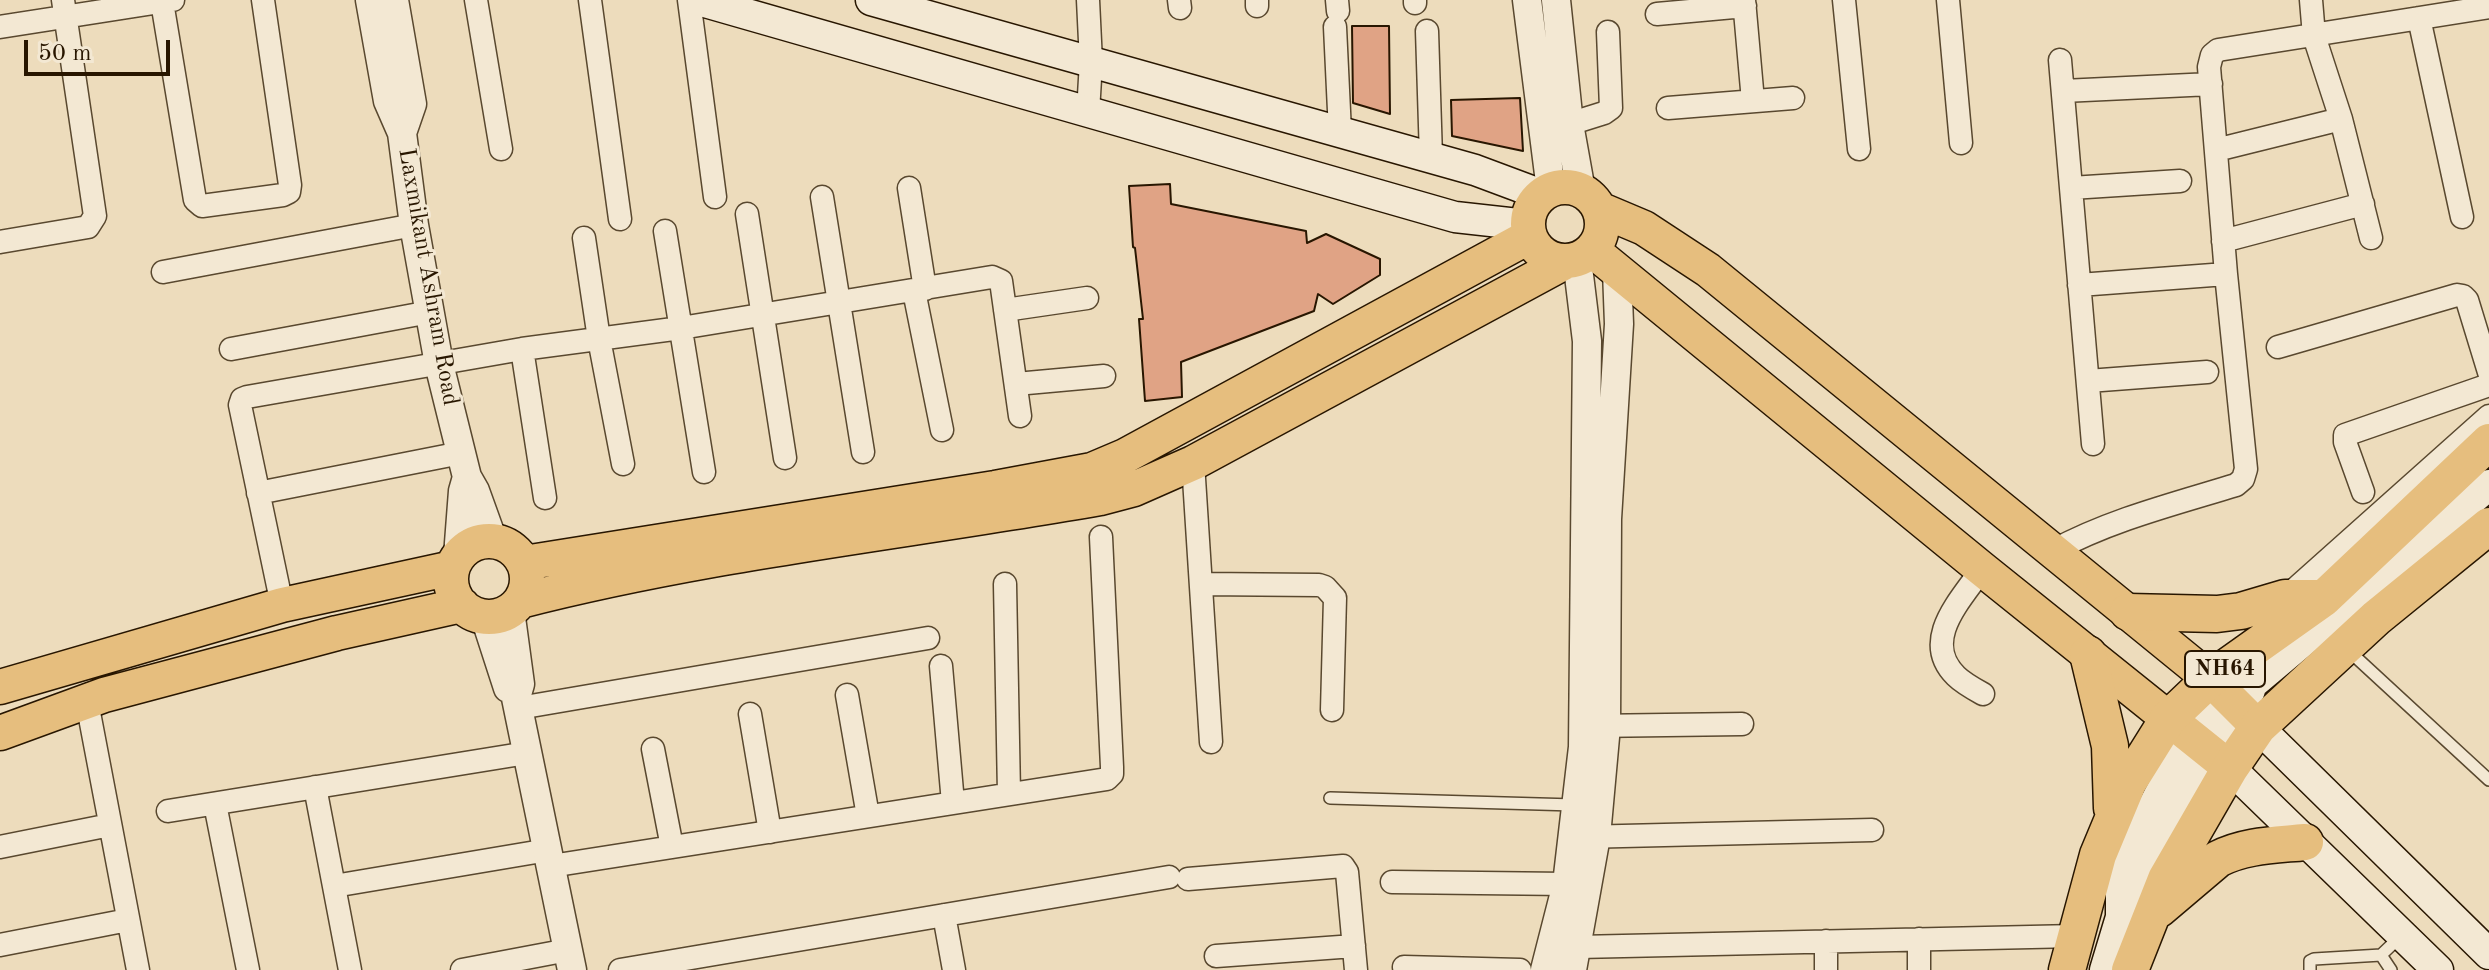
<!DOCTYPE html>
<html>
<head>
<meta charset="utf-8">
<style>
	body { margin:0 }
	#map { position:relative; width:2489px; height:970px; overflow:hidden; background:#eddcbc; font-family:"Old Standard TT",serif }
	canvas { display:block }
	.scale { position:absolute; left:24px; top:40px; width:146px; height:36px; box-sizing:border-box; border:4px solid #281600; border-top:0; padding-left:10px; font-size:24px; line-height:28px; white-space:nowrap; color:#281600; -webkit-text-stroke:6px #f3e8d3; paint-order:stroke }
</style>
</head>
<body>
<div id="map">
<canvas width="2489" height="970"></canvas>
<div class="scale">50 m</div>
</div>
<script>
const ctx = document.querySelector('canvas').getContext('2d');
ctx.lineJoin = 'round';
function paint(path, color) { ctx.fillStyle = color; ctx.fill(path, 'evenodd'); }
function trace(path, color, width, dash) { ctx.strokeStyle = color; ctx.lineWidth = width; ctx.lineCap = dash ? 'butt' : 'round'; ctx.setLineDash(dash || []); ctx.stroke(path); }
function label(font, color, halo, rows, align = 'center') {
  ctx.font = font + ' "Old Standard TT",serif'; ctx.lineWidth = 6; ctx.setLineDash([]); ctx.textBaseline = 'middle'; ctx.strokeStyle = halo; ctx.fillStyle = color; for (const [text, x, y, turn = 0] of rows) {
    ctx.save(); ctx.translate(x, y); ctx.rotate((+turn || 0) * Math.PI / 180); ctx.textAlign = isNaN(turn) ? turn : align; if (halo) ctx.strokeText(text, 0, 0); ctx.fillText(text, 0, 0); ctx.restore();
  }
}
const building = new Path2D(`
	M1352,26H1389L1390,114L1353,103Z
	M1520,98L1523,151L1452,136L1451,100Z
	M1170,184L1171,204L1306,231L1307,243L1326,234L1380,259V275L1333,304L1318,294L1314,311L1181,362L1182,397L1145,401L1139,319H1143L1135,248L1133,247L1129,186Z`);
const service = new Path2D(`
	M2348,650L2489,780
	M1330,798L1574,805
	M2381,955L2391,970
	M2310,970V961L2314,959L2381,955L2401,936`);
const minor = new Path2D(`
	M476,0L501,149
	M590,0L620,219
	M689,0L715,197
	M1088,0L1091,62L1088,112
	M1179,0L1180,8
	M1257,0V6
	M1337,0L1338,11
	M1415,0V3
	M1744,0L1753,101
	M1844,0L1859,149
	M1948,0L1961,143
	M2311,0L2314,36L2341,119L2371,238
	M162,2L195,200L202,206L283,195L289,192L290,185L263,0
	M1657,14L1745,6
	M2419,18L2462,217
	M0,27L173,0
	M1335,27L1340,132
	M1427,31L1431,157
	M2060,60L2093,444
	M2063,91L2211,84
	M1668,108L1793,98
	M1569,124L1604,113L1611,108L1608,32
	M2216,150L2341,119
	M909,188L925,289
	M2071,188L2180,181
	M822,197L863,452
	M747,214L785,458
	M665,231L704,472
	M584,238L599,339L623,464
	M2223,241L2363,204
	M0,242L88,227L95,216L63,0
	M163,272L414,225
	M2079,285L2226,274
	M914,291L942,430
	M1005,310L1087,298
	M2278,347L2457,295L2463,296L2467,300L2489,372
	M231,349L430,312
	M522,349L545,498
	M2088,381L2207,372
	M1016,384L1104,376
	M1193,463L1211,742
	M2363,492L2345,442V435L2489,385
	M258,493L461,453
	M2053,551C2110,520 2174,504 2236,485L2243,479L2246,469L2226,274L2209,67L2212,55L2218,50L2489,7
	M1982,569C1961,600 1920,640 1956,676C1963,683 1974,689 1983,694
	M1005,584L1009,794
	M1201,584L1319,585L1325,587L1335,598L1332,710
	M2285,598L2489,416
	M282,605L240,405L242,399L247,397L522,349L681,328L992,277L1001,281L1020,416
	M941,666L953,803
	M847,695L868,816
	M87,702L138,970
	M519,708L928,638
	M750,714L770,832
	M1591,726L1742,724
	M653,749L672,847
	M315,787L350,970
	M215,804L248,970
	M168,811L527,753
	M1581,837L1872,830
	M0,847L110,825
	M551,866L1107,779L1112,774V767L1101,537
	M1188,879L1343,866L1347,872L1356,970
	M1392,882L1567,884
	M334,886L548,850
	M944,915L954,970
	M1919,939V970
	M1826,941V970
	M0,945L128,920
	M1578,947L2076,936
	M1216,956L1354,946
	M1404,967L1520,970
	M462,970L568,950
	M620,970L1169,877`);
const tertiary = new Path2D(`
	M370,0L388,101L402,133L414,225L439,364L467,477L463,491L458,556
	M394,0L412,104L402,133
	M1527,0L1551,190
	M1556,0L1569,124L1581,191
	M467,477L475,491L493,541
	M510,610L520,684L516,698L572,970
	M485,617L508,688
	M1545,970L1567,884L1583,747L1587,341L1577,259
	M1572,970L1596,836L1606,726L1607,519L1619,324L1617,271`);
const secondary = new Path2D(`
	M698,0L1455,217L1527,225
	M871,0L1475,170L1542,195
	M2258,727L2489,954
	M2230,768L2438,970
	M2121,917C2160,868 2178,806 2211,753C2224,731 2240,714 2250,690
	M2105,970L2121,917V885L2144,824L2190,736L2225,694L2252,684L2489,485`);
const primary = new Path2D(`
	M1528 224a37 37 0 1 1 74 0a37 37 0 1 1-74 0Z
	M1599,209L1644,228L1708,270L2210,679L2258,727
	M1592,250L1982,569L2230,768
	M451 579a38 38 0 1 1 76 0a38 38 0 1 1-76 0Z
	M524,563L995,488L1092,470L1125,456L1530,236
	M520,601C710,552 907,532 1100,498L1134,489L1193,463L1565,262
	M0,687L282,605L452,568
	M0,733L104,695L337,633L462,605`);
const trunk = new Path2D(`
	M2128,612L2217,614L2241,611L2285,598H2324
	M2088,654L2110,746L2112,808
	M2159,909L2218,859C2245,845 2276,845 2305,842
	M2067,970L2098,855L2128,783L2168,719L2210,679L2324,598L2489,442
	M2130,970L2166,879L2230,768L2258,727L2376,618L2489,526`);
const shields = [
	[2225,669,80]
];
const shieldNames = [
	["NH64",2225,669]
];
const streetNames = [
	["Laxmikant Ashram Road",428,277,80]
];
paint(building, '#e0a385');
trace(building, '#281600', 2);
trace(service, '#59482f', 14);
trace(minor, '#59482f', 25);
trace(tertiary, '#59482f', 31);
trace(secondary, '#281600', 33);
trace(primary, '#281600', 37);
trace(trunk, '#281600', 39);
trace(service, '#f3e8d3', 11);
trace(minor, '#f3e8d3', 22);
trace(tertiary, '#f3e8d3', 28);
trace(secondary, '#f3e8d3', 30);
trace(primary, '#e6be7e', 34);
trace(trunk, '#e6be7e', 36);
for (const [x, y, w] of shields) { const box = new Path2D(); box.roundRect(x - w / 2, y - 18, w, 36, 6); ctx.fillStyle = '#f3e8d3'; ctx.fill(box); trace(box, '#281600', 2); }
label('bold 22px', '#281600', null, shieldNames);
label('24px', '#281600', '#f3e8d3', streetNames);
</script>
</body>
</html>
